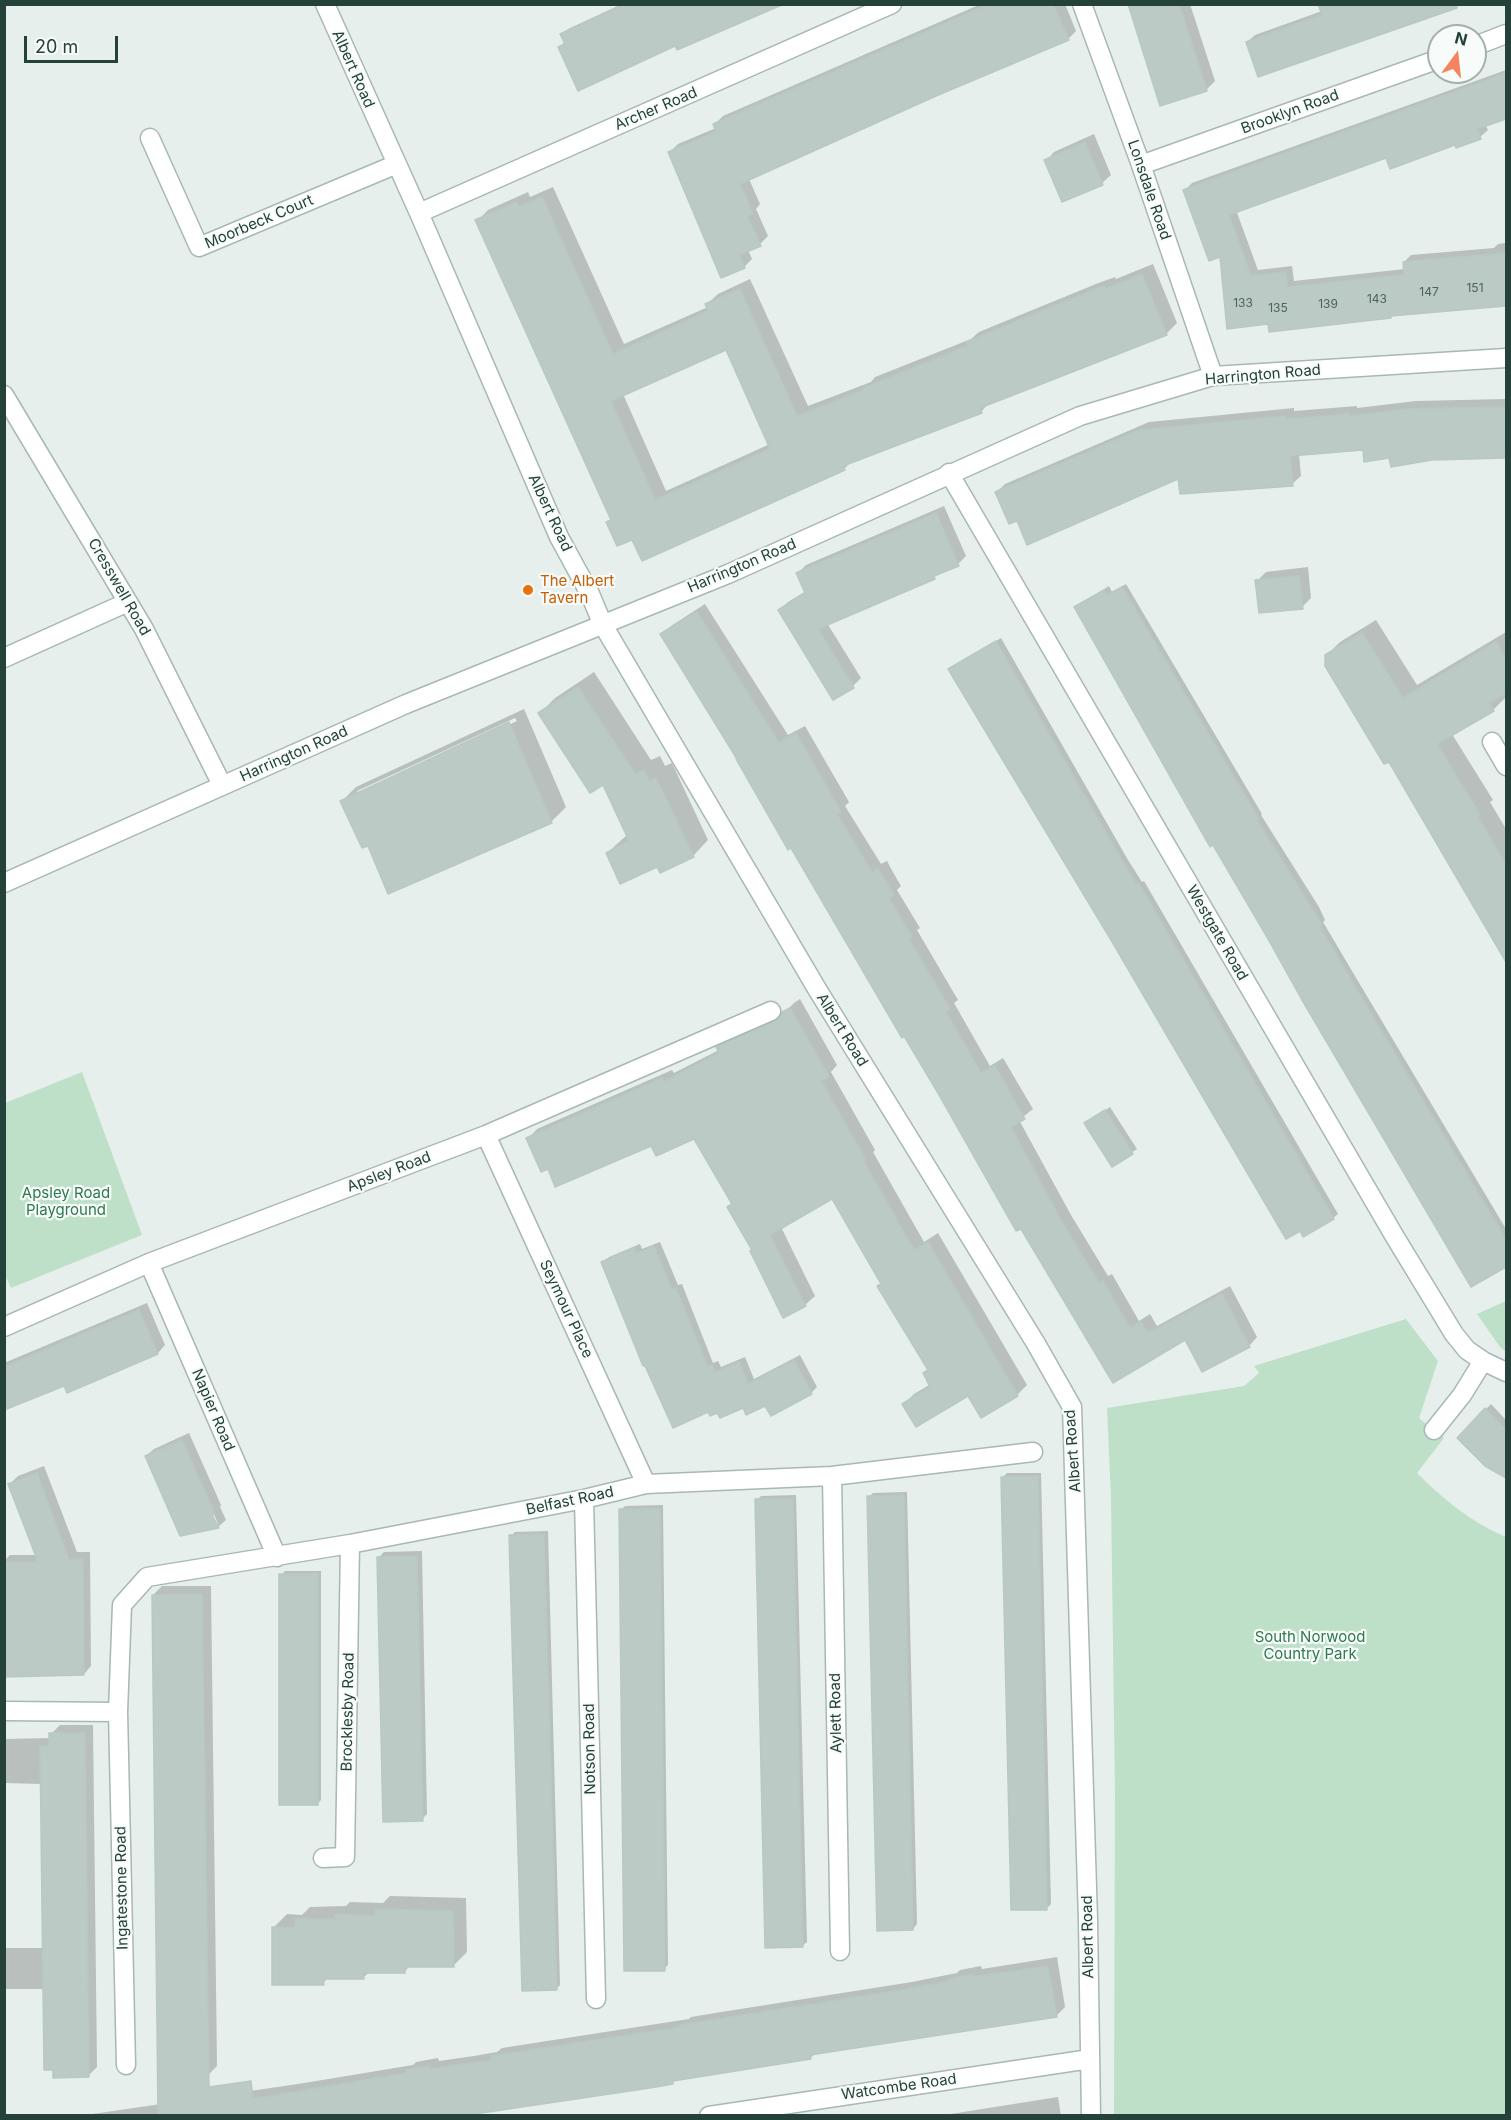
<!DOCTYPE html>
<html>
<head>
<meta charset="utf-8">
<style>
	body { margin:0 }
	#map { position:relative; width:1511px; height:2120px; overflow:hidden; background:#e6efeb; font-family:Inter,sans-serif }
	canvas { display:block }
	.frame { position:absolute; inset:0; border:6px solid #24423a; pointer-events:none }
	.north { position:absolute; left:1427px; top:24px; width:60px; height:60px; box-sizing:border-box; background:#f7fbf9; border:2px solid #a3b1ad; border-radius:50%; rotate:15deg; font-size:16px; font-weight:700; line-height:24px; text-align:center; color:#24423a }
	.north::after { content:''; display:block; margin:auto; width:21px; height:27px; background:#f4845f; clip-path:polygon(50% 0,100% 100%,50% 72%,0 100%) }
	.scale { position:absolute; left:24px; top:36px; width:94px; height:27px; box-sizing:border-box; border:3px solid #24423a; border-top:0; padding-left:8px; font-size:18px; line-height:21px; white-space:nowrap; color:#24423a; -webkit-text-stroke:4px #f7fbf9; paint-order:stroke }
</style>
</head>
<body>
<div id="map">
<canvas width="1511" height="2120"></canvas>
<div class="frame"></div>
<div class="north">N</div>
<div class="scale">20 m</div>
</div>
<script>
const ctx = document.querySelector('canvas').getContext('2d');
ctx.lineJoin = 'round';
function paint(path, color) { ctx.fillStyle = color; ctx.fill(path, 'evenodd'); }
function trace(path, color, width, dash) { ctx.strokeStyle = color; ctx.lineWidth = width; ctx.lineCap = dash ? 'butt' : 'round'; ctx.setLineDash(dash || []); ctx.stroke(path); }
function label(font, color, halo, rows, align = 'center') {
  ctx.font = font + ' Inter,sans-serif'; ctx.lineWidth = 4.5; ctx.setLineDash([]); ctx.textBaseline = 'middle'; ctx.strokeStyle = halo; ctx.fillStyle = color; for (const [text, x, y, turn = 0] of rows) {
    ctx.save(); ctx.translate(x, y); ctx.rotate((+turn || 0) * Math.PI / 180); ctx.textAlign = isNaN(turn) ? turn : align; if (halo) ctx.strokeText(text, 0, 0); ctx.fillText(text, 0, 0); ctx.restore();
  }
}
const green = new Path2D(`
	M82,1072L142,1235L11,1288L4,1273L5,1103Z
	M1506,1301V1352L1500,1347L1477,1314Z
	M1406,1319L1438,1361L1419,1418L1444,1438L1417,1473C1443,1499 1472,1523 1506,1537V2115H1114L1115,1793L1111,1498L1107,1408L1244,1386L1259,1373L1254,1366Z`);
const shadow = new Path2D(`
	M622,4H648L676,44L560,47L565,41L562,34L568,29Z
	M981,4H1065L1076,31L1068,39L936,95L749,179L760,204L756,209L768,236L760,244L748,250L752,259L744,267L670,152L678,144L716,128L715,124L723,116Z
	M1129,4H1190L1215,81L1206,90Z
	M1321,4H1464L1259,75L1247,42L1255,35L1322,11Z
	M1506,70V117L1485,124L1488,130L1480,137L1457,146L1456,143L1387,157L1236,210L1258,270L1292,266L1294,281L1405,269L1404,262L1411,255L1494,248L1498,244L1506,243V304L1393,314L1391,317L1269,323L1222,255L1185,190L1192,183Z
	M1094,134L1111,175L1102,183L1046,161L1054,152Z
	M553,187L624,344L708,307L707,304L718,294L750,279L808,406L871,382L875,377L971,339L979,332L1030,311L1096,284L1115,277L1116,279L1153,264L1177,323L1166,334L989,403L981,412L852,461L844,469L633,538L608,523L612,519L477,221L488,210L528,192L530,197ZM726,348L770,444L666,491L623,394Z
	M1506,399V456L1432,459L1391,456L1364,448L1299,454L1301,476L1292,484L1180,477L1018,519L997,492L1005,484L1149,422L1294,408V411L1357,406V408L1416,401Z
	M944,506L966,556L958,564L939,572L934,577L827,623L861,678L853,686L780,610L788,602L806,591L798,573L806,565Z
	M1308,567L1311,598L1302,607L1257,581L1266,572Z
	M1126,584L1262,814L1261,815L1319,907L1325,920L1323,922L1355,976L1506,1229L1505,1257L1506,1264L1503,1267L1076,607L1109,586L1112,592Z
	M705,604L788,735L805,726L849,802L845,806L881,864L887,861L894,874L901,886L897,890L920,928L917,930L958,1000L954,1003L990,1066L1003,1058L1033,1109L1019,1120L1071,1215L1108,1276L1112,1274L1139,1321L1150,1314L1157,1326L1230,1286L1257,1337L1249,1346L1186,1338L1113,1381L662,634L671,626Z
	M1376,620L1417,685L1506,632V691L1504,693L1506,697L1493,710L1452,734L1493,800L1490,802L1506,829V957L1326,656L1340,642Z
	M1001,638L1128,860L1142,882L1144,881L1338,1214L1333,1218L1112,939L950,669Z
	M594,672L651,760L660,756L665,766L672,763L708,840L693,856L658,865L607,853L627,835L603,783L540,713L555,698Z
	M524,709L566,807L551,822L368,844L342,801L356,787ZM515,718L517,721L357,795V791Z
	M800,999L837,1065L831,1072L875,1150L873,1152L924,1242L938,1233L1027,1385L1017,1395L969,1393L904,1404L914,1394L931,1384L929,1369L833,1197L781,1227L815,1296L805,1305L753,1249L733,1203L695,1137L652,1144L548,1167L528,1139L537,1129L672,1070L674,1073L719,1050L718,1047L728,1038L783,1014L794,1003Z
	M1110,1107L1137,1149L1112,1165L1086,1123Z
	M660,1242L678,1285L682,1284L713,1363L718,1361L721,1367L745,1357L754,1379L800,1355L817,1387L811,1393L766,1404L744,1406L603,1262L609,1257L640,1244L642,1249Z
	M147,1303L165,1345L158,1353L65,1384L4,1408V1363Z
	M1491,1404L1506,1420V1477L1486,1465L1459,1438Z
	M189,1433L221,1505L220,1507L226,1520L218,1527L146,1456L154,1449ZM211,1507L218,1524H215L208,1508Z
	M44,1466L77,1552H90L91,1666L84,1674L4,1677V1561L10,1555H37L10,1484L18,1476Z
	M1007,1473H1041L1051,1904L1047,1908L1003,1477Z
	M907,1492L917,1924L913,1929L869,1497L873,1493Z
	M796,1495L807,1942L802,1946L757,1500L761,1496Z
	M663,1505L668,1965L664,1969L621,1510L625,1506Z
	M548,1531L560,1985L556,1989L511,1536L515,1532Z
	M422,1551L427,1814L422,1819L379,1557L384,1552Z
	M285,1571H321V1800L317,1804L281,1575Z
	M162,1586H211L217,2066L208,2075L153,1595Z
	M60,1725H93L97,2067L88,2076L44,1989H4V1948H44L42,1784L4,1783V1739L51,1738V1734Z
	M390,1896L466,1898L467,1952L453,1966H410L404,1972H369L363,1978H328L323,1983L273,1928L287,1914L302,1915L310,1907L346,1906L350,1902L383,1903Z
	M1057,1957L1065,2007L1056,2016L816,2053L810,2058L675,2079L673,2082L649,2086L458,2116H79L298,2084L413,2065L416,2062L438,2058L439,2061L474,2056L497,2052L502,2048L689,2019L691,2017L715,2013L912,1982L957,1973L960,1970L981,1966L982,1969Z
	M1058,2097L1061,2116H938Z`);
const building = new Path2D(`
	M626,4H784L677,50L675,46L578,91L558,47L565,44L560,34Z
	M989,4H1053L1069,40L936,96L740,184L753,214L747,216L761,246L739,255L745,268L721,278L668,152L716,132L713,124Z
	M1128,4H1179L1207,91L1160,106Z
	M1318,4H1456L1457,8L1258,77L1246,42L1322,15Z
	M1506,73V119L1477,129L1481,139L1456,148L1455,145L1390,169L1386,158L1229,215L1251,276L1286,272L1287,287L1404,275L1403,262L1506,253V306L1391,316V318L1269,332L1268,324L1227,329L1220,257L1209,261L1183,190Z
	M1085,142L1103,185L1062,202L1044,160Z
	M542,197L613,354L708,311L705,304L740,289L797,416L864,390L863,388L968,346L966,342L1017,321L1084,294L1104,286L1105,289L1142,274L1167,335L980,408L982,413L843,466L845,470L642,561L632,540L617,546L606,522L611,520L475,220L517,202L519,207ZM726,350L770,449L655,500L611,401Z
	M1506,407L1505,458L1432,460L1391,467L1389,458L1364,462L1363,450L1290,456L1293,486L1180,494L1178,479L1027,545L1017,521L1009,524L995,492L1139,430L1286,416V419L1349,414V416L1406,409Z
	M936,513L959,566L934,576L935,579L818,629L854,688L833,700L778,610L805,593L796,573Z
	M1299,576L1303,609L1259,613L1255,580Z
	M1122,587L1228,767L1259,819L1257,820L1314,912L1322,925L1320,927L1351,980L1506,1240V1267L1471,1287L1302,1000L1268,939L1213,845L1210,847L1074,607L1104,590L1107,595Z
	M697,612L779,743L796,733L841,812L837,814L872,872L878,868L886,882L894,895L889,898L912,937L909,939L950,1009L946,1012L981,1073L995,1066L1025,1119L1011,1127L1063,1224L1099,1283L1103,1281L1130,1328L1141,1322L1148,1333L1222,1294L1250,1347L1202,1372L1185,1340L1113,1383L1021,1229L1016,1231L939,1095L904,1036L902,1038L791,848L788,850L736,759H737L660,634Z
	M1362,633L1403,698L1496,642L1506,659V693L1489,703L1494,711L1437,744L1480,815L1477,816L1506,864V962L1389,762L1384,764L1325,666V655Z
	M996,641L1124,864L1137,885L1139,884L1334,1219L1303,1237L1300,1231L1286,1239L1111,940L948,669Z
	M578,687L635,774L644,770L649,781L656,778L694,857L660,873L657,867L620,884L606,853L629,841L603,785L590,793L538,713Z
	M509,722L552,823L388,894L368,846L362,848L340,801Z
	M790,1008L829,1076L821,1081L866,1160L864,1162L914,1250L928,1242L1018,1396L981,1418L968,1396L916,1427L902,1404L930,1387L923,1373L928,1370L877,1286L881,1284L832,1199L770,1235L806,1306L783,1318L750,1251L752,1250L727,1207L732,1204L694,1139L656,1156L651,1146L555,1187L548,1169L541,1172L526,1138L662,1078L664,1082L719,1053L716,1047L775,1021L780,1017L782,1012Z
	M1105,1110L1133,1154L1112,1167L1084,1123Z
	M654,1246L672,1290L676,1288L708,1367L712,1365L715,1372L739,1362L748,1384L794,1360L812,1394L771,1416L765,1406L746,1415L743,1408L720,1418L717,1413L710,1416L708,1412L673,1428L645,1366H643L601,1262L634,1248L636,1254Z
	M139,1310L158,1354L67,1393L64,1386L4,1410V1367Z
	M1485,1408L1506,1430V1478L1485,1466L1457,1438Z
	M182,1440L215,1514L212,1515L219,1528L180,1536L145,1456Z
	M37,1473L69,1560L83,1559L84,1675L4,1677V1562H38L8,1484Z
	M1038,1476L1047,1910H1011L1001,1477Z
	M904,1495L913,1930L877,1931L867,1496Z
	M755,1499H793L803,1947L765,1948Z
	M619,1509H660L665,1971H624Z
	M544,1534L557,1990L522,1991L509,1535Z
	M417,1556L423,1821L383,1822L377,1557Z
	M279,1574H318V1805H279Z
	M202,1594L209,2087L251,2081L253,2099L406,2073V2070L430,2066V2069L464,2064L492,2060L491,2056L681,2027L680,2025L705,2021L902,1990L950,1981L949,1979L973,1974V1977L1048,1966L1057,2017L810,2055L811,2059L673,2081V2084L650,2088L468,2115H158L152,1595Z
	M49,1733H85L89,2077L53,2078V2070H44L40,1746H49Z
	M375,1909L453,1911L454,1967H405V1973H363L364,1979H323L324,1985H272V1927L295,1928V1919H335V1914L375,1916Z`);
const street = new Path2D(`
	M325,4L419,213L559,537L590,594L603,625L817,989L1035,1342L1072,1407L1088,1920L1091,2116
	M1082,4L1141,165L1213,376
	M1475,46L1506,34
	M150,138L199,247L397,164
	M1141,165L1439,59
	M419,213L892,4
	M4,395L144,629L222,785
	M949,473L1395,1237L1454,1334L1467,1350L1483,1361L1506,1372
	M4,658L128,602
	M1492,742L1506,766
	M4,883L406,704L728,574L1080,416L1213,376L1506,358
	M486,1135L646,1484
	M149,1263L277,1557
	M4,1327L149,1263L486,1135L771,1011
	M1434,1430L1462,1395L1483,1361
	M832,1476L840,1951
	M584,1499L596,1999
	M4,1711L118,1712
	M323,1858L345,1857L350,1544
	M126,2065L118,1712L122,1605L147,1577L350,1544L584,1499L646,1484L832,1476L1033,1452
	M709,2116L1090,2059`);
const markers = [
	[528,590,6,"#e8710a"]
];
const numberNames = [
	["151",1475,288],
	["147",1429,292],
	["143",1377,299],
	["133",1243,303],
	["139",1328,304],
	["135",1278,308]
];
const streetNames = [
	["Albert Road",353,69,66],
	["Archer Road",656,109,-23],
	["Brooklyn Road",1290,112,-20],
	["Lonsdale Road",1149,190,71],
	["Moorbeck Court",259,222,-23],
	["Harrington Road",1263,375,-5],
	["Albert Road",550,513,65],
	["Harrington Road",742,566,-23],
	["Cresswell Road",119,587,60],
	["Harrington Road",294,754,-24],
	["Westgate Road",1217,933,60],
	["Albert Road",842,1030,58],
	["Apsley Road",389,1172,-21],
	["Seymour Place",566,1309,65],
	["Napier Road",213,1410,67],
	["Albert Road",1073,1451,-94],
	["Belfast Road",570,1501,-12],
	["Brocklesby Road",348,1712,-89],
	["Aylett Road",836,1713,-91],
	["Notson Road",590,1749,-91],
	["Ingatestone Road",122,1888,-91],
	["Albert Road",1088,1937,-91],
	["Watcombe Road",899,2087,-8]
];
const foodNames = [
	["The Albert",540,581],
	["Tavern",540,598]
];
const parkNames = [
	["Apsley Road",66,1193],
	["Playground",66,1210],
	["South Norwood",1310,1637],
	["Country Park",1310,1654]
];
paint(green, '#bfe0c8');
paint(shadow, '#0003');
paint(building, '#bbcac4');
trace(building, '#b8c9c2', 1.5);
trace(street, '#a8b8b2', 21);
trace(street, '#fff', 18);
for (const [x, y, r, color] of markers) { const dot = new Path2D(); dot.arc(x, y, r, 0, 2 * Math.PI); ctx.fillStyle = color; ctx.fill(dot); trace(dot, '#f7fbf9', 2); }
label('12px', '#4a645c', null, numberNames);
label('15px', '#24423a', '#f7fbf9', streetNames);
label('15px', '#c56008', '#f7fbf9', foodNames, 'left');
label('15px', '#2d7a4b', '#f7fbf9', parkNames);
</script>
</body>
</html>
